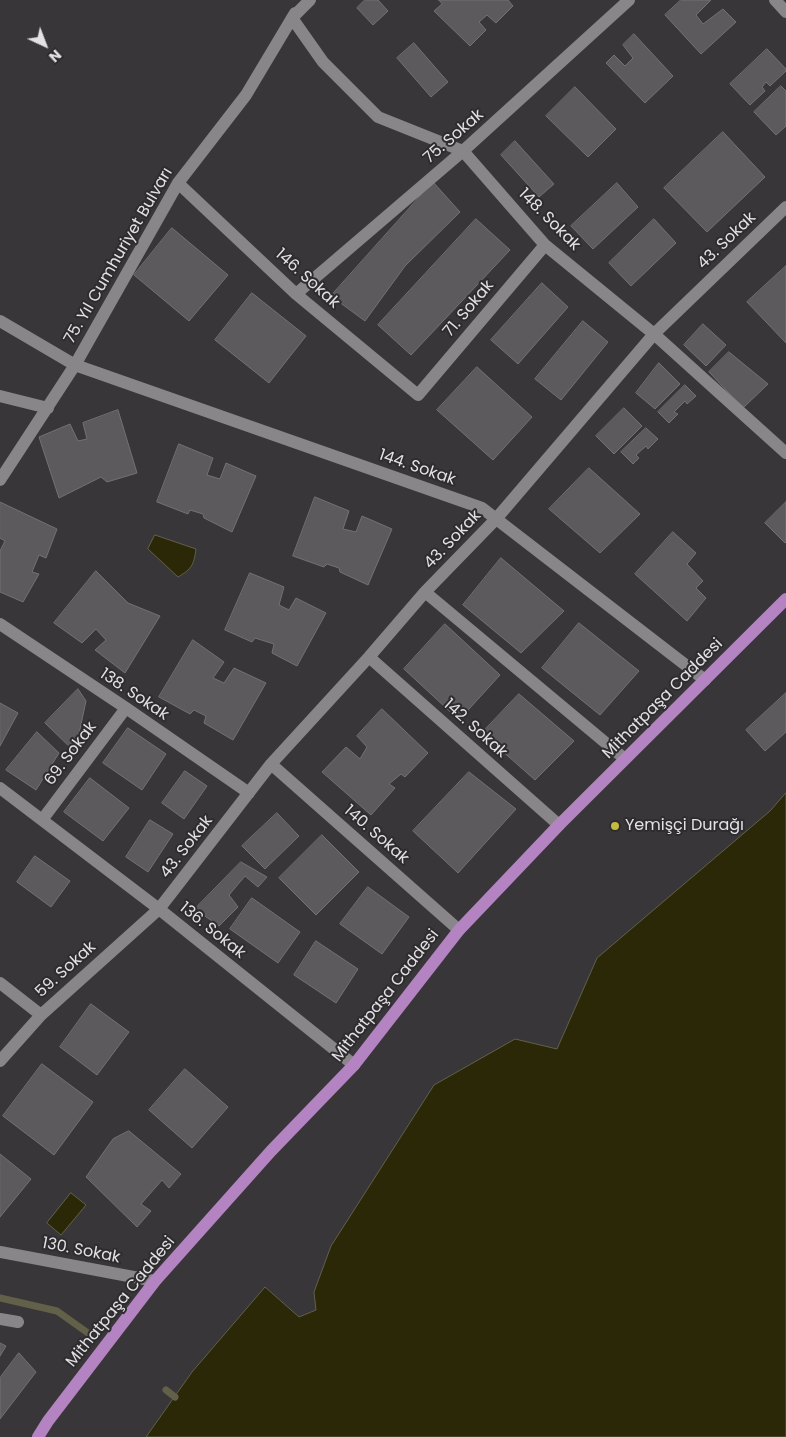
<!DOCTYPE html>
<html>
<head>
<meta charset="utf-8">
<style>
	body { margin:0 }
	#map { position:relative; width:786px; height:1437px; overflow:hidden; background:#393639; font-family:Poppins,sans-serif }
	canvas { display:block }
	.north { position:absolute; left:20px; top:20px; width:50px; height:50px; -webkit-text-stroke:4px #2e2c2f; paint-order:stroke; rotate:137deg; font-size:14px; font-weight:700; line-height:20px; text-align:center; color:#e3e1e3 }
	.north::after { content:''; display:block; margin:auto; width:18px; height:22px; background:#e3e1e3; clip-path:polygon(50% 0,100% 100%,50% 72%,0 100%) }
</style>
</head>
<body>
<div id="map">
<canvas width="786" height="1437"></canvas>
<div class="north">N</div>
</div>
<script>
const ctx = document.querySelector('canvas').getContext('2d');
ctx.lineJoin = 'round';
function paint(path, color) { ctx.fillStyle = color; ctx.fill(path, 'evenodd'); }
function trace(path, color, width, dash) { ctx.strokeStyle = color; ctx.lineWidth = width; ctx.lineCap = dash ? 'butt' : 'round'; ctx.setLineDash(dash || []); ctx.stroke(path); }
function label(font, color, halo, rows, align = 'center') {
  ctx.font = font + ' Poppins,sans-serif'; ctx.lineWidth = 4; ctx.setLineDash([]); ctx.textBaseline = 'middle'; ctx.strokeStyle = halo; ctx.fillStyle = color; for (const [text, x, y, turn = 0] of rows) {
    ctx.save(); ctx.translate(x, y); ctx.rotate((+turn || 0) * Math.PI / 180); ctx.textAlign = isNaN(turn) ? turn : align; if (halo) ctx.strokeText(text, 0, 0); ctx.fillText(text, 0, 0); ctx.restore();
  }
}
const water = new Path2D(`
	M155,535L196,549C194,564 192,569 178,577L148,549Z
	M786,793V1437H146L192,1372L265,1287L299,1317L316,1310L314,1292L331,1246L434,1085L515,1039L557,1049L597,958L770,811Z
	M71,1193L86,1205L61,1235L47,1223Z`);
const stream = new Path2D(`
	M0,1298L57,1311L88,1333
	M166,1390L175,1397`);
const building = new Path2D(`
	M365,0H378L388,11L373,25L357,8Z
	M439,0H508L513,6L496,23L487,15L479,22L486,30L470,46L434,11L442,4Z
	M681,0H711L696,15L703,24L723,9L736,22L701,54L665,15Z
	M634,34L673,76L645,103L606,63L614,55L625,66L633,58L623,45Z
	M414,43L448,82L431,97L397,58Z
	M767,49L786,69V71L770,86L766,82L762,87L765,91L750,105L730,84Z
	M781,86L786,91V126L776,135L754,112Z
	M575,87L616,129L588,157L546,116Z
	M723,132L765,177L707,232L664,188Z
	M515,141L554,184L539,197L501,155Z
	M433,182L460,212L405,266L365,321L331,296Z
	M617,183L638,207L593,249L571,226Z
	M476,219L510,250L411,355L378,325Z
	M654,219L676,243L631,286L609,263Z
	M172,228L228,275L189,321L134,275Z
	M786,266V343L747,302Z
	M542,283L568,307L518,364L491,340Z
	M252,293L306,336L269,383L215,340Z
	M583,321L608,342L561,400L535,379Z
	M703,324L726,345L706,366L684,345Z
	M729,352L768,384L743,408L709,372Z
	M659,363L680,384L655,409L636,393Z
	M477,367L532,417L493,460L437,410Z
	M685,385L696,396L687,404L685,401L674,412L678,414L669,423L658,412Z
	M624,408L642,426L614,454L596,436Z
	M118,410L137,473L107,482L101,477L59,498L39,437L70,424L78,441L87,439L83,423Z
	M646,428L658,439L648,449L646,446L636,455L639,458L633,464L621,452Z
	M179,444L213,458L207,475L220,479L226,463L256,476L232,532L204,518L203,514L190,510L188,514L157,502Z
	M589,468L640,514L600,553L549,509Z
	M315,497L349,511L343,529L356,532L362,516L392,529L368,585L340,572L339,568L327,564L324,567L293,556Z
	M0,502L57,529L46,558L39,555L32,572L39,574L23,602L0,592V551L5,541L0,538Z
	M786,502V542L785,543L765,523Z
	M673,532L696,553L687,564L703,581L696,588L706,598L687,621L635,574Z
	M501,558L564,611L521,653L463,605Z
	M96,571L128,603L160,616L125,673L95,650L106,640L96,629L82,643L54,623Z
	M250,573L284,587L279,605L289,610L296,598L326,613L297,666L272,653L274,644L255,638L252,642L225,630Z
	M579,623L639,671L600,715L542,668Z
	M445,624L500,675L459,720L404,669Z
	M193,640L224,662L213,678L224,683L234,668L266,683L233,740L204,723L206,716L194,710L190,714L159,697Z
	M78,689L86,701L75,752L45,723Z
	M786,693V732L765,751L746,730Z
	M519,694L574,741L535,780L482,733Z
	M0,703L18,713L0,746Z
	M382,709L428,753L405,777L401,774L389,784L395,788L371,815L322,772L346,747L360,759L367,747L357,736Z
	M128,728L166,754L142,790L103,763Z
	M37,732L59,753L36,790L6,770Z
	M185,771L207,786L184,819L162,803Z
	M469,772L516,809L458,873L413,831Z
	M90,778L129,808L103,841L64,812Z
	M277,813L299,836L265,869L242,846Z
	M150,820L173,834L148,872L126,857Z
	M322,835L359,872L316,915L279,878Z
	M35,856L70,881L51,907L17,882Z
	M241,862L267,877L258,887L245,876L229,895L238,907L219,926L195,909Z
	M368,887L409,917L382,954L340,924Z
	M252,898L300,932L278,963L230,929Z
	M316,941L358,969L336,1003L294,975Z
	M91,1004L129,1032L97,1075L60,1047Z
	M42,1064L93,1102L54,1155L3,1116Z
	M185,1069L228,1107L192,1148L149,1110Z
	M129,1131L181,1174L169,1188L162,1180L141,1204L151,1211L137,1227L86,1177L113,1139Z
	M0,1154L31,1179L0,1217Z
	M0,1343L6,1346L0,1356Z
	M19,1353L36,1372L0,1419V1378Z`);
const minor = new Path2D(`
	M310,0L292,18L323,62L378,117L463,151L545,245L654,334L786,453
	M775,0L786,12
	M178,183L296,294L418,395L545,245
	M296,294L463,151L629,0
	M0,321L75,365L482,508L705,680
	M0,396L48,408
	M0,480L75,365L178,183L246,95L295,13
	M425,592L625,759
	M0,624L126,708L249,793
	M369,657L559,825
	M271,764L459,930
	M0,788L159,909L354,1065
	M42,820L126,708
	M0,983L41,1015
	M0,1061L41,1015L159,909L271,764L369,657L425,592L496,519L654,334L786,207
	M0,1252L155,1281
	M0,1319L18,1322`);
const major = new Path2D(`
	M38,1437L48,1421L155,1281L271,1151L354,1065L459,930L559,825L786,599`);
const markers = [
	[615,826,5,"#c4bc3d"]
];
const streetNames = [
	["75. Sokak",454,137,-41],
	["148. Sokak",549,220,45],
	["43. Sokak",727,241,-44],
	["75. Yıl Cumhuriyet Bulvarı",119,256,-60],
	["146. Sokak",307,279,42],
	["71. Sokak",469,309,-50],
	["144. Sokak",417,468,19],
	["43. Sokak",453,540,-46],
	["138. Sokak",134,695,34],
	["Mithatpaşa Caddesi",663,699,-45],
	["142. Sokak",475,729,42],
	["69. Sokak",71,754,-53],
	["140. Sokak",376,835,41],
	["43. Sokak",187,847,-52],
	["136. Sokak",212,931,39],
	["59. Sokak",66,970,-42],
	["Mithatpaşa Caddesi",386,996,-52],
	["130. Sokak",81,1251,11],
	["Mithatpaşa Caddesi",121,1302,-51]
];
const poiNames = [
	["Yemişçi Durağı",625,826]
];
paint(water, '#2a2807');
trace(water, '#626049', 1);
trace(stream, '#626049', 7);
paint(building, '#5c5a5d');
trace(building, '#747174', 1);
trace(minor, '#89868a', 12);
trace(major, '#b483c1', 12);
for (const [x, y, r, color] of markers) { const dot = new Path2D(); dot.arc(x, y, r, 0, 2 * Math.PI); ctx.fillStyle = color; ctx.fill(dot); trace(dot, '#2e2c2f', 2); }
label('16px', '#e3e1e3', '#2e2c2f', streetNames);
label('16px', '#e3e1e3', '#2e2c2f', poiNames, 'left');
</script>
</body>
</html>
